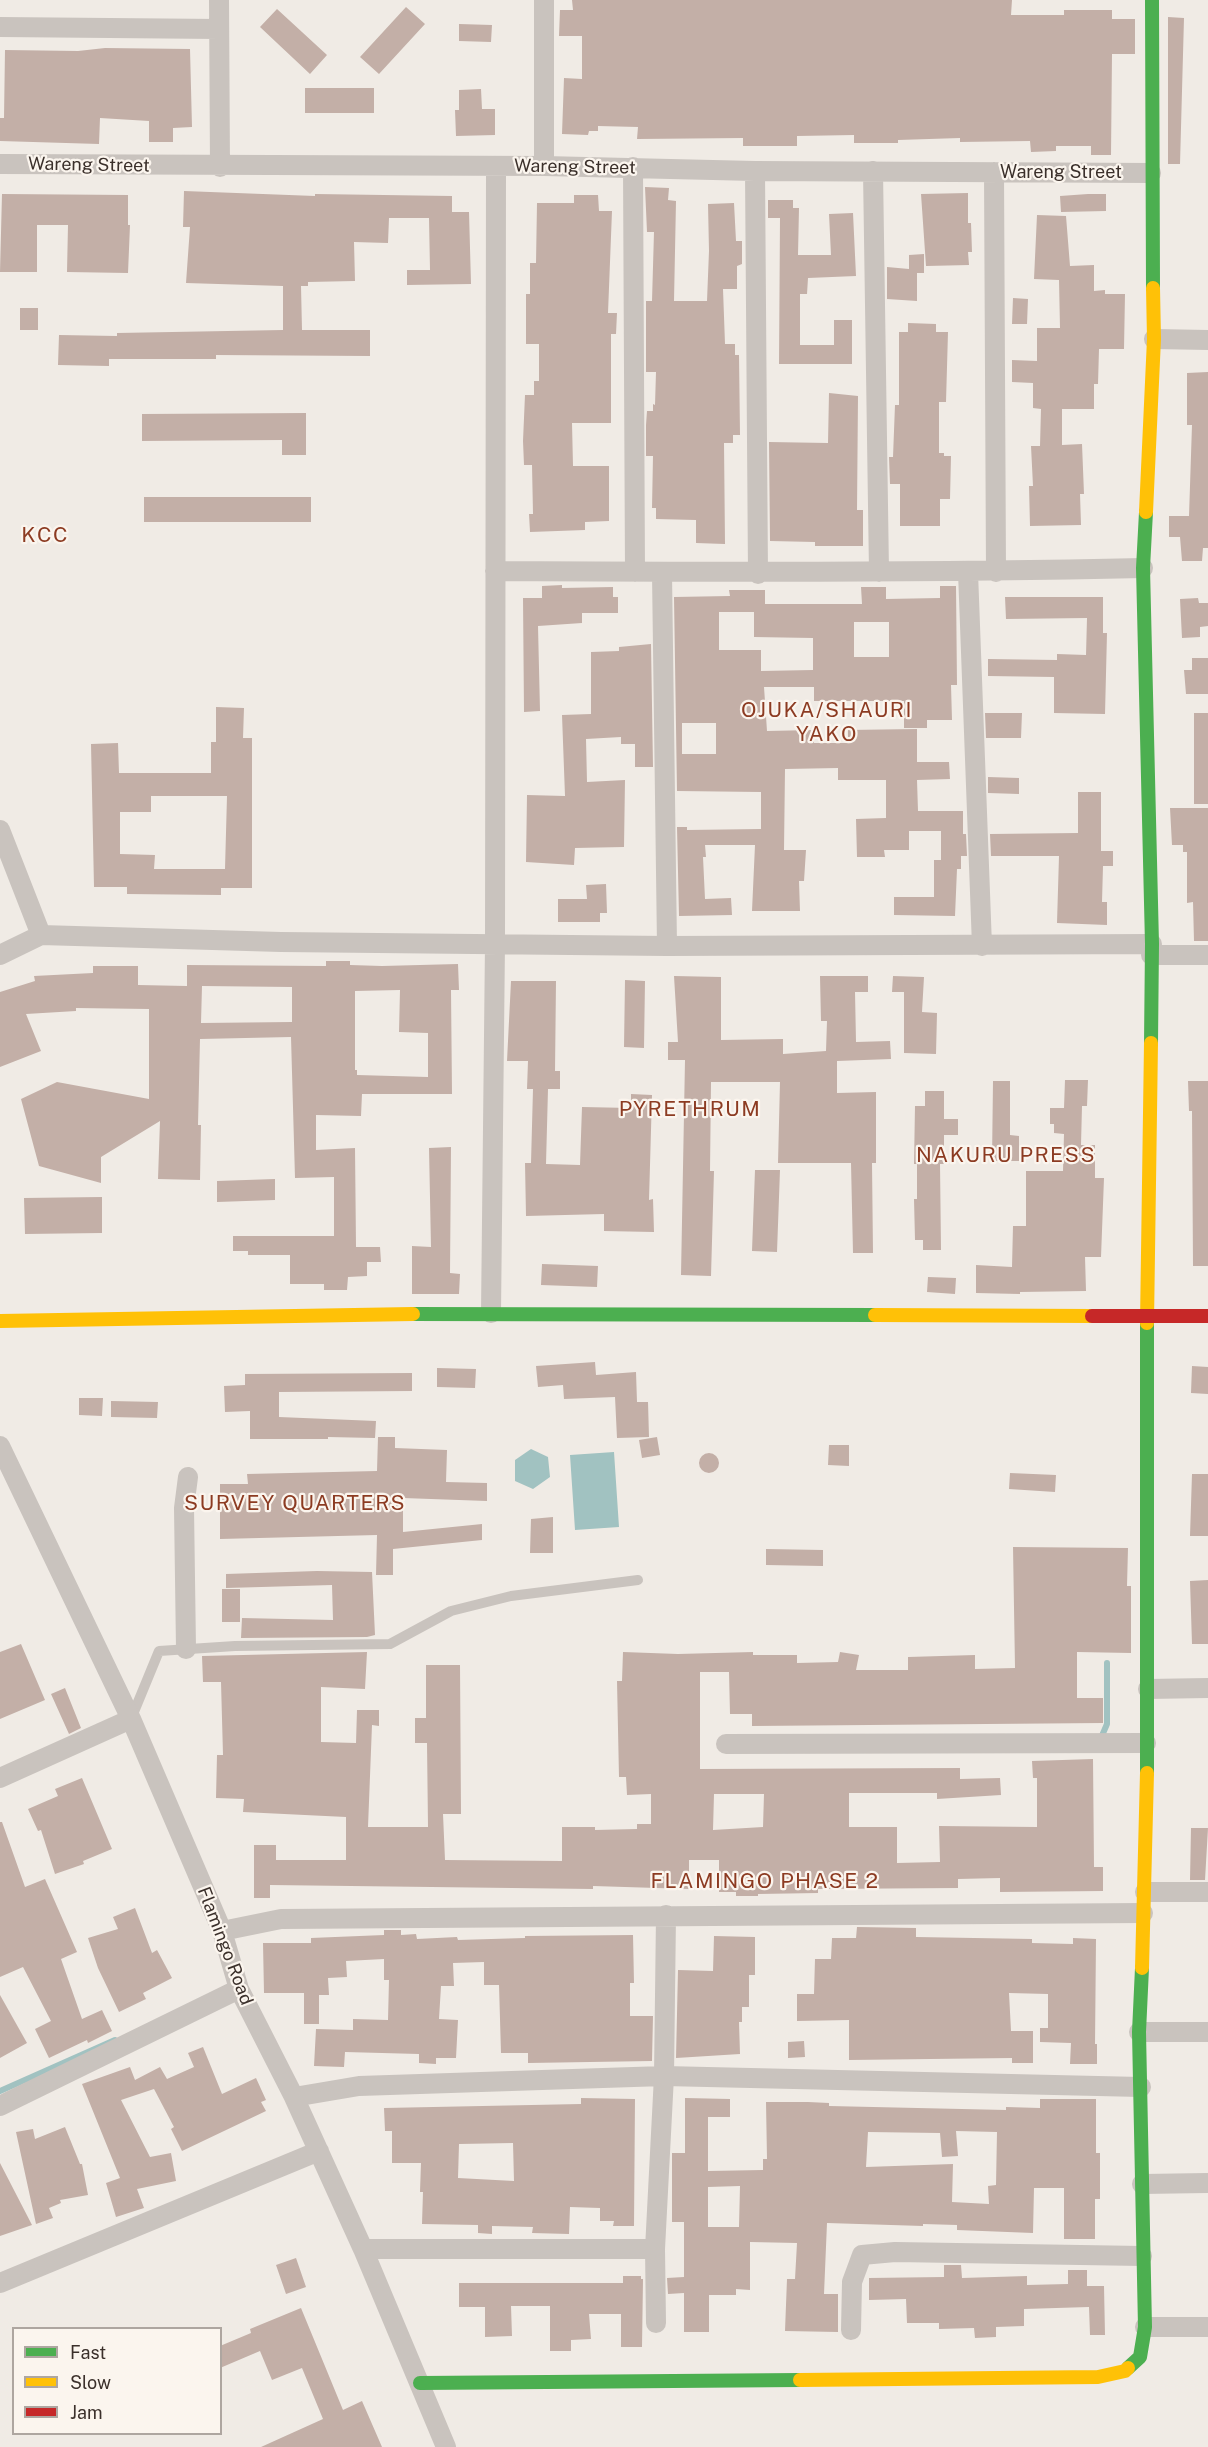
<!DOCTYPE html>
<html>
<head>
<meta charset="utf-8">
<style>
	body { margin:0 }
	#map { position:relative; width:1208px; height:2447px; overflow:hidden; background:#f0ebe5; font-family:"Public Sans",sans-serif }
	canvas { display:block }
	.legend { position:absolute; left:12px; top:2327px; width:210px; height:108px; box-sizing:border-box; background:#fbf5ee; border:2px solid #aea6a0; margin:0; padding:8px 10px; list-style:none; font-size:18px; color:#3b302b }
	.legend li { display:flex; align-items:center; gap:12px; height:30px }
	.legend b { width:30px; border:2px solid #aea6a0 }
</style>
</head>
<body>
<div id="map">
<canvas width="1208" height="2447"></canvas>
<ul class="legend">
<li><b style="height:8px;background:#4caf50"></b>Fast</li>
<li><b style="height:8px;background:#ffc107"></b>Slow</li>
<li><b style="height:8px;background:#c62828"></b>Jam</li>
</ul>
</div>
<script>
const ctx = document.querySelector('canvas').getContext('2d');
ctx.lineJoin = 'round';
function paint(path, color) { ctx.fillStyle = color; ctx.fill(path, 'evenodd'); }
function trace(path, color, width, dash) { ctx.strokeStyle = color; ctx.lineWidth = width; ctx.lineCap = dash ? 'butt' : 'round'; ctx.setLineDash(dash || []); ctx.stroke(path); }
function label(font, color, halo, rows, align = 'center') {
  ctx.font = font + ' "Public Sans",sans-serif'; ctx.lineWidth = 4.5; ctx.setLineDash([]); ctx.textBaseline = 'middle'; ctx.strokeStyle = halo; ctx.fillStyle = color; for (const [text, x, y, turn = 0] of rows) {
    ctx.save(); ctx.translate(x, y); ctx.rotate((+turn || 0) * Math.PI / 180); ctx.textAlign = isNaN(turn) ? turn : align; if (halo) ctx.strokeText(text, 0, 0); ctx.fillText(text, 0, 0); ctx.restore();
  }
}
const water = new Path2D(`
	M531,1449L548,1457L550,1477L533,1489L515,1481V1460Z
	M614,1452L619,1527L575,1530L570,1455Z`);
const stream = new Path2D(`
	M1101,1738L1107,1724V1663
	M0,2091L115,2040`);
const building = new Path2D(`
	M572,0H1012L1011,15H1064V10H1112V19H1135V54H1112L1111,155H1091V146H1056V151L1031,152L1030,141L960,142V138L898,140V143H854V135L797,136V146H743V138L637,139L638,127L598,126V131H589L588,135L562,134L564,78L582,79V36H559L560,10H573Z
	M406,7L425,24L379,74L360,57Z
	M277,9L327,55L310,74L260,27Z
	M1168,17L1184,18L1180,164H1168Z
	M459,24L492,25L491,42L459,41Z
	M105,48L190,49L192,127L173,128V142H149V121L100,118L99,144L0,141V118H4L5,50L78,51Z
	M305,88H374V113H305Z
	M481,89L482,109H495V135L456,136L455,110H459V90Z
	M645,187L669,188L668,200L676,201L674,301H707L709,251L708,204L734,203L736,241H742V264L737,266V289H723L725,344H735V355H739L740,435H733V443H724L725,544L696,543V520L656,519V508H652L653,456H646V425L647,411H653V404L655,405L656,372H646V301H652L654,232H647Z
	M184,191L315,196V194L452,196V212H469L471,284L407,285V270H430L429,218H389L388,243L354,242L355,281L308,282V286H301L302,330H370V356L216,355V359H109V366L58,365L59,335L117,336V333L283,330V286L186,283L190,227H183Z
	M968,193V223H971L972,252H968L969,265L926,266L921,194Z
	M2,194L128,195V225H130L128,273L67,272L68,225H37V272H0Z
	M1088,194H1106V211L1061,212L1060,196Z
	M574,195H598L599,211H612L608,313H617L616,334H611V423H572L573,466H609V521L585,522V530L530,532L529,514H533L532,465H524L523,441L525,395H534V381H539V344H526V294H530V263H536L537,203H574Z
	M768,200H793V208H799L798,255H831L829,214L853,213L856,276L808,278L807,294H800V345H834V320H852V364H779L780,218H768Z
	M1037,215L1066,216L1070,266L1094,265V291L1105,290V294H1125L1124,349H1099L1098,384H1094V409H1062V445L1082,444L1084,494H1080L1081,525L1030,526L1029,486H1033L1031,446H1040L1041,409L1033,408V383L1012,382V360L1037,361V328H1060L1059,280L1034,279Z
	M924,254V273H917V301L887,299V267L909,269V255Z
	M1013,298L1028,299L1027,324H1012Z
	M20,308H38V330H20Z
	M908,323L936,324V332H948L946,402H939V453H944V456H951L950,499H940V526H900V484H890L889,457H893L895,405H899V332H908Z
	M1208,372V548H1203L1202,561H1182L1180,537H1169V516H1189L1192,425H1187V373Z
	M829,393L858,396L857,510H863V546H815V542L770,541L769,442L828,443Z
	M306,413V455H282V440L142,441V414Z
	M144,497H311V522H144Z
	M562,585V588L613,587V597H618V613H582V623L538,626L540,711L524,712L523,598H542V586Z
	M940,586H956L957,685H951L952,720H927V728H904V701H814V687H764L767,731L814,730V743H848V730L917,729V762H949L950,779L917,780L918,811H963V834H966L967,856H961V869H957L955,916L894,915V897H934V860H941V831H909V850H884L885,857H857L856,819L886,818V780H838V768L785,769L784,850H806L804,881H799L800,911H752L755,845H705L706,857H703L705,899L731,898L732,915L679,916L677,827H687V830L761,829V792L677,791L674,597L730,596L729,590H765V604H862L861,587H886V599L940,598ZM719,612H754V637L813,638V670L761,671V650H719ZM854,622H889V657H854ZM682,723H716V754H682Z
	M1005,597H1103V633H1107L1105,714L1054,713V677L988,676V659L1057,660V654L1086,655L1087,618L1006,619Z
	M1198,598L1199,603H1208V626L1200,627V637L1182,638L1180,599Z
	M651,644L653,767H635V744H621V737L586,739L587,782L625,780L624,847L575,848L574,865L526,862L527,795L565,796L562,715L591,714V652L619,651V647Z
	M1192,658H1208V694H1186L1184,670H1192Z
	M216,707L244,708L243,738H252V888H221V895L127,894V887H94L91,744L118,743L119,773H211V742H216ZM151,796H227L225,869H154L155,855L120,854V812H151Z
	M985,713H1022L1021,738H986Z
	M1194,713H1208V804H1194Z
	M988,777L1019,778V794L988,793Z
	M1078,792H1101V851H1113V866H1103L1102,902H1107V925L1057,923L1059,856H991L990,834L1078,833Z
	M1170,808H1208V941H1194L1193,902L1187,903V852H1183V845H1172Z
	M606,884L607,913H600V922H558V899H587L586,885Z
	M326,961H350V965L382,966L458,964L459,990H451L452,1094H362L361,1116L316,1115V1150L355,1148L356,1247H380L381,1262H367V1276L348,1277L347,1290H324V1284H290V1255H248V1251H233V1236H334V1177L295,1178L291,1037L200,1039L198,1125H201L200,1180L158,1179L160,1121L101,1157V1183L39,1166L21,1099L57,1082L149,1099V1009L76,1008V1011L26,1014L41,1051L0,1067V992L35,981L34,976L93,973V966H138V985L187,986V965L326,966ZM202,986L292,987V1022L201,1023ZM400,990L399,1032L428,1033V1077L357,1075V1070H355V991Z
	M674,976L721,977V1040L783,1039V1054L826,1051L827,1021H821L820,976H868V992H855L856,1042L890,1041L891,1059L837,1061V1093L876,1092V1163H872L873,1253H853L851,1163H778L780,1082H711L710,1171H714L711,1276L681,1275L685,1060H668V1042H678Z
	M893,976L924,977L922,1012L937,1013L936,1054L904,1053V992H892Z
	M625,980L645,981L644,1048L624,1047Z
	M511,981H556L555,1071H560V1089H548L546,1164L580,1165L582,1107L631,1108V1094L652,1095L649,1200L653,1199L654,1232L604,1231V1214L526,1216L525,1163H531L533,1089H527L528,1061H507Z
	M1065,1080H1088L1087,1106H1082L1081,1145H1095V1178H1104L1101,1257H1085L1086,1291L1020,1292V1294L976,1293V1265L1012,1267L1013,1226H1026V1171H1063L1064,1134L1054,1133V1124H1050V1108H1064Z
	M993,1081H1010V1135L1019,1136V1161H992Z
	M1188,1081H1208V1266H1193L1192,1111H1189Z
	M925,1091H944V1119H958V1135H944V1164H940L941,1250H923V1240H915L914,1199H917V1164H914L915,1106H925Z
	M451,1147L450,1273L460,1274L459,1294H412V1246L431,1247L429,1148Z
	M755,1170H780L777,1252L752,1251Z
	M275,1179V1200L217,1202V1181Z
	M102,1197V1233L25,1234L24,1198Z
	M542,1264L598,1266L597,1287L541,1285Z
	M928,1277L956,1278L955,1294L927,1292Z
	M595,1362L596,1375L636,1372L637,1402H648L649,1437L617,1438L615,1397L564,1399L563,1385L538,1387L536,1366Z
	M1192,1366L1208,1367V1394L1191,1393Z
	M437,1368L476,1369L475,1388L437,1387Z
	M412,1373V1391L279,1392V1417L376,1421L375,1438L328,1437V1439H250V1411L225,1412L224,1386L245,1385V1374Z
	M79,1398H103L102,1416L79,1415Z
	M111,1401L158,1402L157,1418L111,1417Z
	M378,1437H395V1448L447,1450L446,1482L487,1483V1501L403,1498V1532L482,1524V1540L393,1549V1575H376L377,1535L220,1539V1484H248L247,1474L377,1471Z
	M657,1437L660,1455L642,1458L639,1440Z
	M829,1445H849V1466L828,1465Z
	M699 1463a10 10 0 1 1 20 0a10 10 0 1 1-20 0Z
	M1010,1473L1056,1475L1055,1492L1009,1489Z
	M1192,1474H1208V1536H1190Z
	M553,1517V1553H530L531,1519Z
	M1013,1547L1128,1548L1127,1586H1131V1653L1077,1652V1698H1103V1723L752,1726V1714H730L729,1672H700V1769L960,1768V1779L1000,1778L1001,1795L937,1799V1793H849V1827H897V1863L940,1862L939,1826L1037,1827V1778H1033L1032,1761L1093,1759L1094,1867H1103V1891L1000,1892V1878L958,1879V1888L818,1889V1893L758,1894V1896H736V1892H719V1860H689V1889L593,1886V1889L270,1885V1898H254V1845H276V1860H346V1817L243,1812L244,1799L216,1798L217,1755H223L221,1682H203L202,1656L367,1652L365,1689L321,1687V1742L356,1743L357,1710H379V1726L372,1725L368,1827H428L427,1743H415V1718H426V1665H460L461,1814H443L445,1860L562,1861V1827H595V1830L637,1829V1824H651V1794L627,1795L626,1777H619L617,1681H622L623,1652L678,1654L753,1652V1655H797V1663L838,1662L840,1652L859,1655L856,1670H908V1657L975,1655V1669L1015,1668ZM714,1794H764L763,1827L713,1830Z
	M766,1549L823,1550V1566L766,1565Z
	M317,1571L372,1572L375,1635L367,1637L241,1638L242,1618L333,1620L332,1585L226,1588V1574Z
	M1208,1580V1644H1192L1190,1581Z
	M222,1589H240V1622H222Z
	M21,1644L45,1700L0,1719V1652Z
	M65,1688L81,1728L69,1734L51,1694Z
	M82,1778L112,1849L83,1861L84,1864L55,1874L41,1830L38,1831L28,1809L58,1796L55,1789Z
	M0,1822H2L25,1887L45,1879L77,1952L61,1959L82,2019L102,2010L112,2031L88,2043L87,2040L49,2058L35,2029L51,2021L23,1967L0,1977Z
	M1191,1828H1208L1205,1880H1190Z
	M135,1908L152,1953L157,1950L172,1978L143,1993L146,1999L119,2012L98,1968L88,1938L118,1929L113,1917Z
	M857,1927L916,1928V1937L1032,1939V1943L1073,1944V1938L1096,1939L1095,2044H1097V2064H1070L1071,2043L1040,2042V2028H1048V1994L1009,1993L1011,2031H1033V2063H1012V2058L849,2060V2020L797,2021V1994H814L815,1959H831L832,1938H856Z
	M384,1930H401V1935L416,1934L417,1939L457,1937L458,1940L525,1938V1936L633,1935L634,1983H630V2016H653L652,2061L528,2063V2053H501L499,1985H484V1962L453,1963L454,1986H441L439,2019L458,2020L456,2058H436V2064L419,2063V2054L345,2052L344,2067L314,2066L316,2029L353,2030V2019L388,2020L389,1980H384V1959L346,1961L347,1977L328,1978L329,1995H319V2024H304V1993H264L263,1943H311V1938L384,1935Z
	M714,1936L755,1937V1975H749V2007H742V2022H739L740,2054L676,2058L678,1970L713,1971Z
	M0,1995L27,2043L0,2058Z
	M804,2041L805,2057L788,2058V2042Z
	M203,2047L222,2094L256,2078L266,2100L261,2102L266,2111L182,2151L171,2129L174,2127L154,2089L121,2100L150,2157L171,2153L176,2181L137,2189L144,2208L116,2217L106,2183L120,2178L82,2084L130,2067L135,2080L160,2067L167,2079L194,2067L188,2053Z
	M581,2098L635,2099L634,2226H613L614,2221H600V2208L570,2207L569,2234L532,2233L533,2227L492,2226V2234L478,2233V2225L422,2224L423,2192H420L421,2163H392V2131H385L384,2108L581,2104ZM513,2143L514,2181L458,2178L459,2144Z
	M685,2098L730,2099V2117H708V2171L763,2170V2159H767L766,2102H808L829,2103V2106L1006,2110V2107L1040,2108V2099H1096V2153H1100V2199H1095V2239H1064V2188H1034L1033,2233L957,2230V2225L923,2224V2226L827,2223L824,2294H838V2332L785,2331L787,2279H795L797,2243L750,2242V2290L736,2289V2295H709V2332H684V2293L668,2294L667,2278L684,2277V2222H672V2153H685ZM956,2131L997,2132L996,2185L988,2186L989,2204L952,2202L953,2164L866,2167L868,2132L940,2133L942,2157L958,2156ZM740,2186L739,2227H708V2187Z
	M65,2127L80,2164H82L88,2195L60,2200L61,2203L49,2208L53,2218L36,2224L16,2132L33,2129L35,2139Z
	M0,2163L32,2225L0,2236Z
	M296,2258L306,2287L286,2294L276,2265Z
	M944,2265H961L962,2278L1027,2276V2285L1068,2284V2270H1087V2286H1104L1105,2335H1090L1089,2307L1024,2309V2326L996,2327V2337L975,2338L974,2328L939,2329V2323H907L906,2299L869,2300V2278L944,2277Z
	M623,2276H641V2279H643L642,2347H621V2314H589L591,2339L571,2340V2351H550V2306H511L512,2336L485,2337V2307H459V2283H623Z
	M301,2308L343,2410L362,2401L382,2447H261L323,2419L302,2368L272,2380L260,2351L220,2368V2346L251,2333L250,2329Z`);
const lane = new Path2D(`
	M131,1719L159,1651L235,1646L390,1644L451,1611L511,1596L638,1580`);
const street = new Path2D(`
	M219,0L220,167
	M544,0V166
	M0,27L219,29
	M0,164L544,166L755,171L1151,173
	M633,167L635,572
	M755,171L758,574
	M873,171L879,572
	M994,172L996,572
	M1154,339L1208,340
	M495,571C711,572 927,573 1143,568
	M968,572L982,946
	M662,573L667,946
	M0,830L41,935
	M0,955L41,935L281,942L667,946L1152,944
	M1151,955H1208
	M491,1313L495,943L496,166
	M0,1446L131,1719L222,1931L239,1989L294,2097L363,2249L446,2447
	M186,1649L184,1508L188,1477
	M1148,1689L1208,1688
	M726,1744L1146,1743
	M0,1778L131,1719
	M1145,1892H1208
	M222,1931L281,1919L1143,1913
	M1139,2032H1208
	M294,2097L359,2086L664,2076L1141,2087
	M0,2106L239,1989
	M1142,2184L1208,2183
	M363,2249H655
	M0,2283L319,2151
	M656,2323L655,2249L664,2076L666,1915
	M1145,2327H1208
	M851,2330L852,2282L862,2255L895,2252L1142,2256`);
const fast = new Path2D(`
	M1152,0L1153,288
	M1146,512L1143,568L1152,944L1151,1043
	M413,1314L875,1315
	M1147,1773V1323
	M1128,2368L1140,2357L1145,2327L1139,2032L1142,1968
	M420,2383L800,2380`);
const slow = new Path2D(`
	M1146,512L1154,339L1153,288
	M875,1315L1092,1316
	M0,1321L413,1314
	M1147,1323L1151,1043
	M1142,1968L1147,1773
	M800,2380L1098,2377L1125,2371L1128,2368`);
const jam = new Path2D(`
	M1092,1316H1208`);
const streetNames = [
	["Wareng Street",89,165,1],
	["Wareng Street",575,167,1],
	["Wareng Street",1061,172],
	["Flamingo Road",225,1946,69]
];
const quarterNames = [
	["KCC",45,536],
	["OJUKA/SHAURI",827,711],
	["YAKO",827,735],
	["PYRETHRUM",690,1110],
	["NAKURU PRESS",1006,1156],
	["SURVEY QUARTERS",295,1504],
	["FLAMINGO PHASE 2",765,1882]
];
paint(water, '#a1c2c1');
trace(stream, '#a1c2c1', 6);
paint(building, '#c3afa7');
trace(lane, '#c9c3be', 10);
trace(street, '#c9c3be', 20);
trace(fast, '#4caf50', 14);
trace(slow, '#ffc107', 14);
trace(jam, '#c62828', 14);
label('18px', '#3b302b', '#fbf5ee', streetNames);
ctx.letterSpacing = '1.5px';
label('21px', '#8c3b22', '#fbf5ee', quarterNames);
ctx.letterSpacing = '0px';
</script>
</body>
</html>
